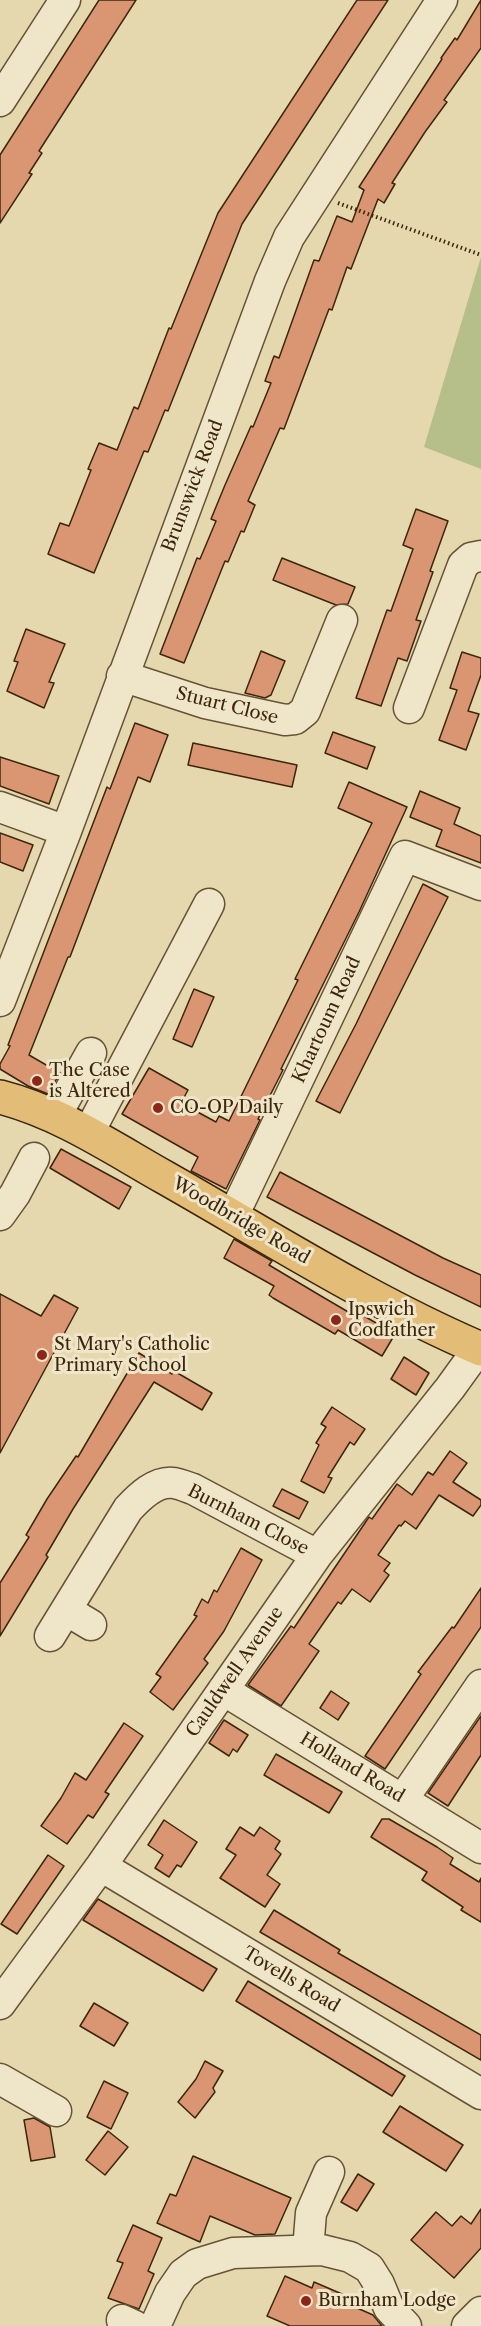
<!DOCTYPE html>
<html>
<head>
<meta charset="utf-8">
<style>
	body { margin:0 }
	canvas { display:block; background:#e6d8ae }
</style>
</head>
<body>
<canvas width="481" height="2326"></canvas>
<script>
const ctx = document.querySelector('canvas').getContext('2d');
ctx.lineJoin = 'round';
function paint(path, color) { ctx.fillStyle = color; ctx.fill(path, 'evenodd'); }
function trace(path, color, width, dash) { ctx.strokeStyle = color; ctx.lineWidth = width; ctx.lineCap = dash ? 'butt' : 'round'; ctx.setLineDash(dash || []); ctx.stroke(path); }
function label(font, color, halo, rows, align = 'center') {
  ctx.font = font + ' "Libre Caslon Text",serif'; ctx.lineWidth = 6; ctx.setLineDash([]); ctx.textBaseline = 'middle'; ctx.strokeStyle = halo; ctx.fillStyle = color; for (const [text, x, y, turn = 0] of rows) {
    ctx.save(); ctx.translate(x, y); ctx.rotate((+turn || 0) * Math.PI / 180); ctx.textAlign = isNaN(turn) ? turn : align; if (halo) ctx.strokeText(text, 0, 0); ctx.fillText(text, 0, 0); ctx.restore();
  }
}
const green = new Path2D(`
	M481,257V469L424,447Z`);
const building = new Path2D(`
	M99,0H136L39,151L42,153L29,173L32,174L0,223V155Z
	M357,0H388L242,224L168,411L165,410L148,452L144,451L94,573L48,554L60,523L69,526L91,470L88,469L99,443L117,450L134,407L138,409L169,328L171,329L218,213Z
	M481,0V48L444,100L447,102L425,132L392,183L395,184L384,203L378,199L351,269L347,267L332,310L329,309L284,429L280,428L248,501L255,505L244,532L241,531L228,562L225,561L184,663L160,654L197,558L200,559L216,521L211,519L225,485L251,426L253,427L271,383L265,381L274,356L279,358L314,260L319,261L337,216L352,222L364,190L359,187L442,59L441,58L455,38L457,40Z
	M416,509L448,521L430,571L433,572L416,620L421,621L407,661L398,658L381,706L356,698L387,610L391,611L413,549L403,545Z
	M282,558L355,587L348,604L336,605L273,580Z
	M26,629L65,644L49,682L54,683L44,708L7,691L18,662L14,661Z
	M261,651L285,661L271,695L265,698L245,693Z
	M462,652L481,658V675L468,711L479,714L466,750L439,740L457,690L450,688Z
	M135,723L168,735L150,782L138,777L70,957H68L29,1055L60,1073L48,1094L28,1086L0,1069V1064L10,1046L8,1045L107,787L110,789Z
	M333,732L375,747L367,769L325,753Z
	M193,743L297,765L292,787L188,765Z
	M0,757L59,776L49,804L0,786Z
	M349,782L407,807L359,912L281,1069L283,1070L258,1119L260,1120L226,1189L191,1171L198,1157L122,1114L149,1068L188,1090L181,1103L216,1122L219,1116L229,1121L298,980L295,979L372,823L338,808Z
	M420,791L460,808L454,824L481,836V863L436,846L442,830L410,817Z
	M0,833L33,845L23,871L0,862Z
	M423,884L448,897L340,1113L316,1101L356,1024Z
	M194,989L214,997L192,1047L173,1039Z
	M61,1149L131,1187L119,1209L50,1168Z
	M280,1172L443,1258L481,1275V1307L415,1275L267,1197Z
	M234,1239L272,1261L269,1265L321,1296L350,1313L352,1309L395,1334L382,1356L338,1330L335,1334L273,1298L269,1295L274,1286L224,1258Z
	M0,1294L41,1316L54,1295L78,1308L0,1453Z
	M139,1353L172,1374L174,1371L212,1393L202,1410L154,1382L73,1509L46,1555L48,1557L0,1636V1583L29,1537L26,1535L47,1499L76,1456L78,1457Z
	M404,1357L429,1373L416,1395L391,1379Z
	M332,1407L365,1429L354,1445L350,1442L328,1477L332,1478L324,1493L301,1481L319,1445L316,1443L326,1427L321,1424Z
	M450,1451L467,1463L453,1482L481,1500V1505L473,1516L439,1495L416,1529L405,1521L401,1526L399,1525L378,1555L390,1563L384,1571L389,1575L370,1602L352,1589L341,1604L338,1602L309,1644L319,1651L281,1706L248,1685L291,1626L294,1628L369,1517L372,1519L397,1484L412,1495L428,1472L433,1475Z
	M282,1489L308,1502L299,1519L273,1506Z
	M241,1548L262,1560L224,1631L204,1659L208,1663L173,1710L150,1692L161,1677L156,1674L197,1616L194,1615L202,1599L208,1603L214,1590L217,1592Z
	M481,1588V1627L385,1769L365,1756L421,1674L418,1672L452,1627L454,1628Z
	M331,1691L349,1703L338,1720L320,1708Z
	M481,1716V1755L448,1806L428,1793Z
	M224,1720L248,1735L237,1752L233,1749L229,1756L209,1743Z
	M124,1723L143,1736L105,1792L109,1794L93,1818L88,1815L67,1844L41,1826L61,1798L75,1773L86,1780Z
	M276,1754L342,1792L329,1813L264,1775Z
	M382,1819H389L437,1847L453,1858L450,1864L479,1882L481,1878V1922L461,1910L463,1907L422,1880L427,1872L371,1837Z
	M164,1820L197,1842L181,1867L177,1865L169,1877L155,1868L163,1855L148,1845Z
	M240,1827L254,1836L260,1827L280,1841L275,1849L281,1854L267,1875L280,1884L265,1907L220,1878L236,1855L226,1849Z
	M48,1855L64,1866L17,1934L1,1924Z
	M98,1899L217,1969L203,1991L83,1920Z
	M274,1910L340,1950L338,1953L481,2035V2060L260,1932Z
	M248,1981L405,2076L392,2096L236,2001Z
	M94,2003L128,2023L114,2046L80,2026Z
	M205,2061L223,2071L213,2088L215,2092L195,2118L178,2102L196,2079Z
	M104,2081L128,2093L111,2129L87,2117Z
	M400,2106L463,2145L446,2171L383,2132Z
	M34,2118L50,2127L55,2157L31,2161L24,2120Z
	M108,2131L128,2147L105,2175L86,2160Z
	M193,2156L291,2198L275,2234L255,2235L210,2216L200,2242L157,2223L170,2194L176,2196Z
	M358,2174L374,2184L357,2211L341,2202Z
	M481,2209V2248L454,2278L411,2240L436,2212L452,2226L461,2216L471,2224Z
	M133,2225L162,2238L148,2271L154,2274L139,2309L108,2298L123,2263L117,2261Z
	M285,2276L312,2288L314,2282L342,2294L339,2300L373,2315L382,2326H290L267,2316Z`);
const path = new Path2D(`
	M338,203L481,255`);
const minor = new Path2D(`
	M0,101L65,0
	M122,676L205,703L285,720L295,719L305,711L342,620
	M409,708L463,565L471,558L481,556
	M0,807L66,831
	M0,1001L66,831L270,281L289,237L442,0
	M55,1117L91,1053
	M88,1134L209,904
	M0,1215L15,1194L34,1158
	M233,1216L405,856L481,885
	M66,1610L91,1625
	M50,1636L128,1509C139,1497 156,1480 174,1483C180,1484 187,1487 193,1489L317,1555
	M223,1690L481,1848
	M403,1799L481,1685
	M101,1866L481,2094
	M0,2004L101,1866L317,1555L450,1388L479,1348
	M0,2079L56,2111
	M308,2250L311,2213L329,2172
	M122,2320L135,2326
	M155,2326L170,2293L183,2274L197,2264L233,2253L322,2250L350,2257L369,2268L379,2284L389,2308L406,2326
	M467,2326L481,2312`);
const major = new Path2D(`
	M0,1097C59,1112 111,1147 164,1177C268,1236 371,1302 481,1349`);
const markers = [
	[37,1081,6,"#8f2418"],
	[158,1108,6,"#8f2418"],
	[336,1320,6,"#8f2418"],
	[42,1355,6,"#8f2418"],
	[306,2301,6,"#8f2418"]
];
const streetNames = [
	["Brunswick Road",193,486,-69],
	["Stuart Close",227,706,14],
	["Khartoum Road",327,1020,-65],
	["Woodbridge Road",241,1221,30],
	["Burnham Close",248,1520,27],
	["Cauldwell Avenue",235,1672,-55],
	["Holland Road",352,1768,31],
	["Tovells Road",291,1980,31]
];
const poiNames = [
	["The Case",49,1071],
	["is Altered",49,1092],
	["CO-OP Daily",170,1108],
	["Ipswich",348,1310],
	["Codfather",348,1331],
	["St Mary's Catholic",54,1345],
	["Primary School",54,1366],
	["Burnham Lodge",318,2301]
];
paint(green, '#b6be8a');
paint(building, '#da9573');
trace(building, '#3c270d', 1.5);
trace(minor, '#665335', 33);
trace(major, '#3c270d', 36);
trace(path, '#3c270d', 4, [1.5, 3]);
trace(minor, '#efe6ca', 30);
trace(major, '#e3bc77', 33);
for (const [x, y, r, color] of markers) { const dot = new Path2D(); dot.arc(x, y, r, 0, 2 * Math.PI); ctx.fillStyle = color; ctx.fill(dot); trace(dot, '#efe6ca', 2); }
label('18px', '#3c270d', '#efe6ca', streetNames);
label('18px', '#3c270d', '#efe6ca', poiNames, 'left');
</script>
</body>
</html>
